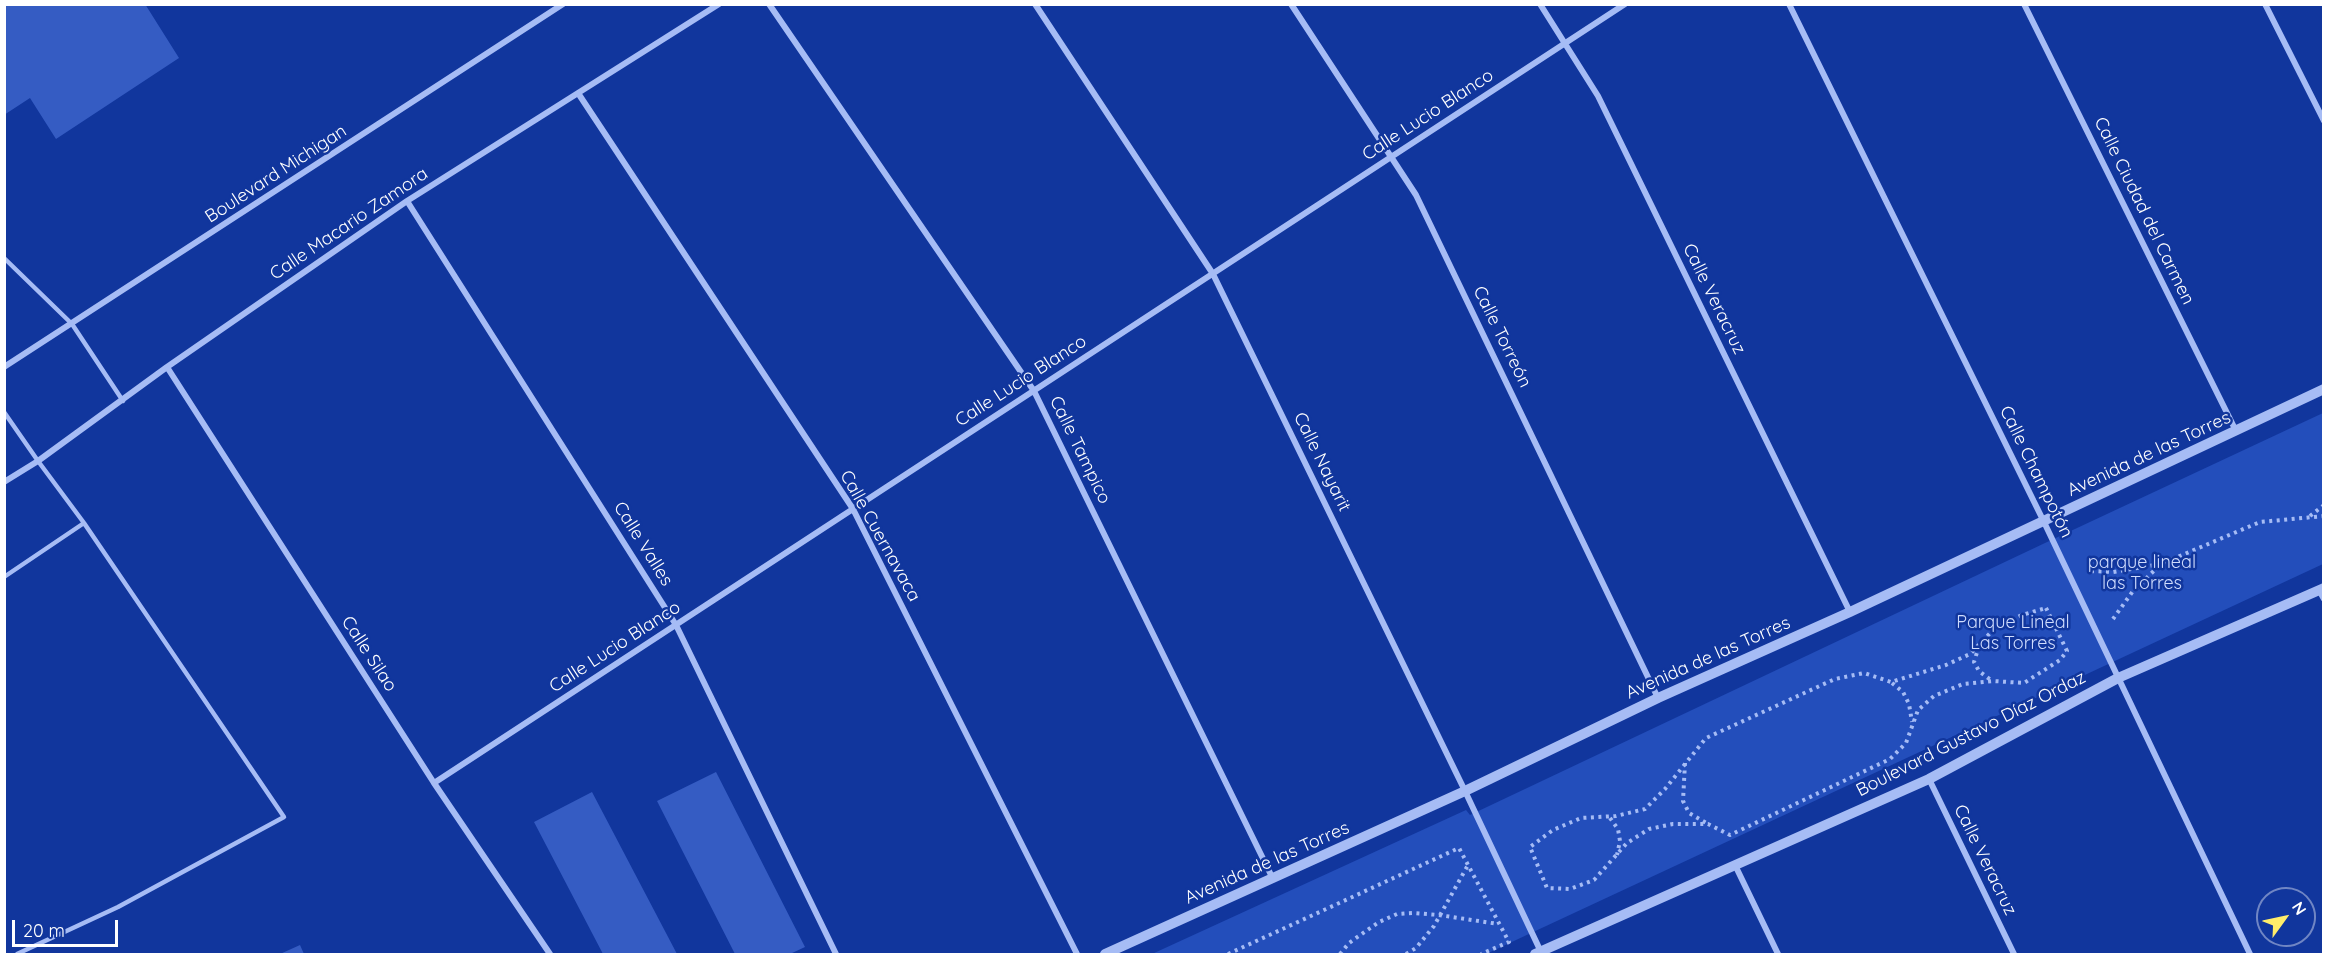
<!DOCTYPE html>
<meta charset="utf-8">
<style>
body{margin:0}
#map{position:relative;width:2328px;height:959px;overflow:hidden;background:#11369d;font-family:Quicksand,sans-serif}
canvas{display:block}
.frame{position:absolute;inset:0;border:6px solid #fff;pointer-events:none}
.north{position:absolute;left:2256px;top:887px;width:60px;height:60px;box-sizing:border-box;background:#11369d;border:2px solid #7086c4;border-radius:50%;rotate:57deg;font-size:16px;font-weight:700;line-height:24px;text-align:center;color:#fff}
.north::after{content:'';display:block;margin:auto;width:21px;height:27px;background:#ffed6a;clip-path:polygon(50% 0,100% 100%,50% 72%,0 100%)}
.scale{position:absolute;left:12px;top:920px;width:106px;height:27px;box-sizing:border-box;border:3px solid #fff;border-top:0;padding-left:8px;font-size:18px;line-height:21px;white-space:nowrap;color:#fff;-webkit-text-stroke:4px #11369d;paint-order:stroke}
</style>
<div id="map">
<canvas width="2328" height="959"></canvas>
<div class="frame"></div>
<div class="north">N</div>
<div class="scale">20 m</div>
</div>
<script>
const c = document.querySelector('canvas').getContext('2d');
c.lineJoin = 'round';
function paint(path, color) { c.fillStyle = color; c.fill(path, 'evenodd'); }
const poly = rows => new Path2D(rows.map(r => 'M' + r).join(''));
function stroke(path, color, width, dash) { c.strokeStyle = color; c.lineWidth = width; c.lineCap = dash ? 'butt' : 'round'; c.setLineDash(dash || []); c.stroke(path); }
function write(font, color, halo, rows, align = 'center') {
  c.font = font + ' Quicksand,sans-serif'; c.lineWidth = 5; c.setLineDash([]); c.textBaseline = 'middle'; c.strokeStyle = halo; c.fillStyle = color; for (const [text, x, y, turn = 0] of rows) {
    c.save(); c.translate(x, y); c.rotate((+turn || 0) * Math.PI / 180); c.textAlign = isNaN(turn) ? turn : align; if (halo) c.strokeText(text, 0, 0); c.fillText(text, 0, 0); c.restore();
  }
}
paint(poly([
 [2323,413,2323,564,1486,954,1152,954,1466,810,1470,815,2045,543]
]), '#234ebb');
paint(poly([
 [4,4,145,4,179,58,56,139,30,98,4,115],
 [716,772,805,947,790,954,735,954,657,801],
 [592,792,677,954,603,954,534,822],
 [300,945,304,954,280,954]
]), '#355cc3');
stroke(poly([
 [2310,516,2324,505],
 [2091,571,2113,572,2161,564,2260,522,2324,516],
 [2046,608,2067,651,2060,660,2024,683,1993,681,1963,684,1934,696,1918,710,1906,743,1890,759,1730,835,1708,824,1673,824,1649,829,1627,843,1594,880,1570,889,1547,888,1530,847,1553,830,1581,818,1616,816,1645,809,1665,789,1706,738,1835,679,1864,673,1891,682,1946,665,1970,654,1996,627,2022,615,2046,608],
 [2113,619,2133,591,2161,564],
 [1979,646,1974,662,1979,671,1992,681],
 [1892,683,1903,692,1909,704,1912,722],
 [1685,763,1683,801,1689,813,1708,824],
 [1610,818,1618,829,1620,841,1617,855],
 [1228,954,1459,848,1509,942,1481,954],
 [1340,954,1349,943,1366,931,1379,922,1397,914,1414,913,1439,915,1498,924],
 [1406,954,1416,948,1434,926,1468,865]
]), '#a6bcf5', 4, [3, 4.5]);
stroke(poly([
 [4,258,72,324,123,401],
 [4,412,38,461,84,523,284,817,118,907,17,954],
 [4,577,84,523]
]), '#a6bcf5', 4.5);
stroke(poly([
 [769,4,1034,391,1273,879],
 [1035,4,1213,274,1465,791,1541,952],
 [1291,4,1416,195,1658,698],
 [1540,4,1598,96,1850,612],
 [1789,4,2044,522,2250,954],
 [2024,4,2236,431],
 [2265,4,2324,121],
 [578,93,853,509,1077,954],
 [407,201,676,625,836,954],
 [4,367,563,4],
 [167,367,434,783,550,954],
 [4,482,38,461,167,367,407,201,719,4],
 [2319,590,2324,599],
 [1929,779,2014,954],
 [434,783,1625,4],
 [1735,865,1778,954]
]), '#a6bcf5', 6);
stroke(poly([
 [1105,954,1465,791,1658,698,1850,612,2324,389],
 [1535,954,1929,779,2118,678,2324,588]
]), '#a6bcf5', 10);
write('18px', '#fff', '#11369d', [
 ["Calle Lucio Blanco",1428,115,-33],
 ["Boulevard Michigan",276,174,-33],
 ["Calle Ciudad del Carmen",2144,211,64],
 ["Calle Macario Zamora",349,224,-34],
 ["Calle Veracruz",1714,299,64],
 ["Calle Torreón",1502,337,64],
 ["Calle Lucio Blanco",1021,381,-33],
 ["Calle Tampico",1080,450,64],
 ["Avenida de las Torres",2149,454,-25],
 ["Calle Nayarit",1322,462,64],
 ["Calle Champotón",2036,472,64],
 ["Calle Cuernavaca",880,536,61],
 ["Calle Valles",643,544,58],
 ["Calle Lucio Blanco",615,647,-33],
 ["Calle Silao",369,654,57],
 ["Avenida de las Torres",1708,658,-24],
 ["Boulevard Gustavo Díaz Ordaz",1971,734,-27],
 ["Calle Veracruz",1985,860,64],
 ["Avenida de las Torres",1267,863,-24]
]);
write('18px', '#cfdcfe', '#11369d', [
 ["parque lineal",2142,563],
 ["las Torres",2142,584],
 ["Parque Lineal",2013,623],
 ["Las Torres",2013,644]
]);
</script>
